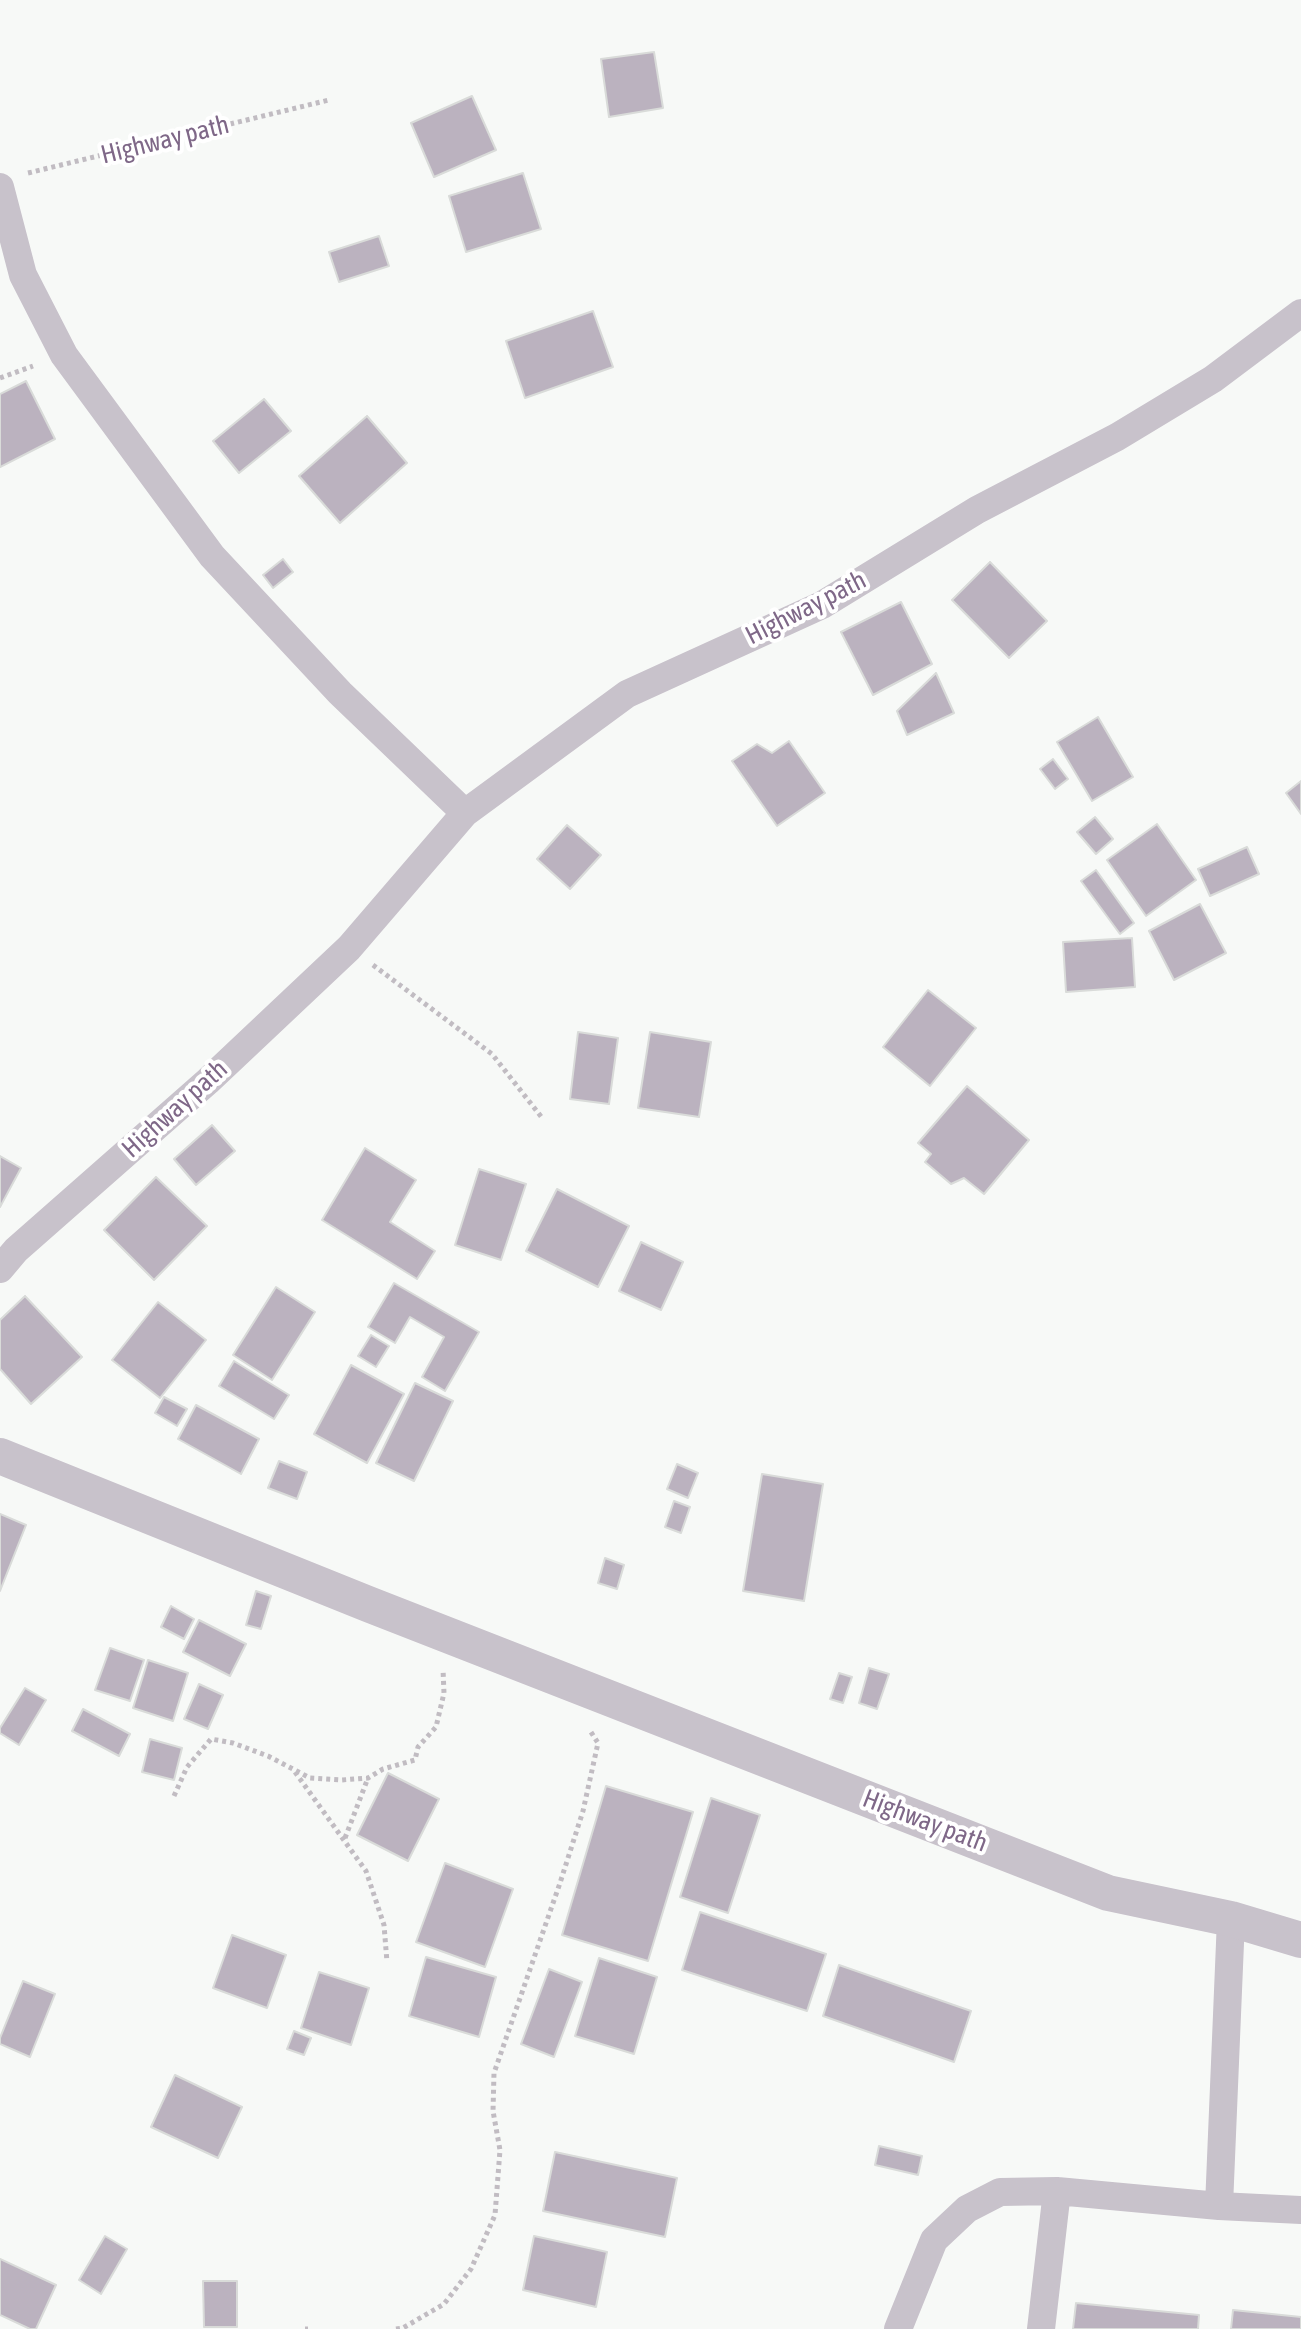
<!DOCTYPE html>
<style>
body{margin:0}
canvas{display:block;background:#f7f9f7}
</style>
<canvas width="1301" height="2329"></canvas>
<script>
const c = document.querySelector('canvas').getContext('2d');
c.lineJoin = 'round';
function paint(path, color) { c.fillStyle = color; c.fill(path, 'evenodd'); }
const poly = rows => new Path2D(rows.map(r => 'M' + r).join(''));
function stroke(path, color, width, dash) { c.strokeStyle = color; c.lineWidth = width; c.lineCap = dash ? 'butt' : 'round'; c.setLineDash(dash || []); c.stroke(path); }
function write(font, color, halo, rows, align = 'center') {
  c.font = font + ' "Asap Condensed",sans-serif'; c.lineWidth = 8; c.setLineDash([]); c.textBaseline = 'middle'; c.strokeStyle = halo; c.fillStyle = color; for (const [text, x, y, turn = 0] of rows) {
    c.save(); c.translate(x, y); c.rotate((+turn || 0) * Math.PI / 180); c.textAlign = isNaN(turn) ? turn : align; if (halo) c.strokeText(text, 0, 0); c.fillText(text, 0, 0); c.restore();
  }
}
const building = poly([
 [654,52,663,108,609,117,601,59,654,52],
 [472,96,496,150,434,177,411,123,472,96],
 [523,173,541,229,466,252,449,196,523,173],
 [379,236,389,266,339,282,329,252,379,236],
 [593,311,613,367,525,398,506,341,593,311],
 [26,381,55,439,0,467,0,394,26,381],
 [264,399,291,431,239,473,213,441,264,399],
 [367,416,407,463,340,523,299,476,367,416],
 [283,559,293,572,273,588,263,575,283,559],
 [990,562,1047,621,1009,658,952,600,990,562],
 [901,602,932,664,873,695,841,632,901,602],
 [936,673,954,713,907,735,897,711,936,673],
 [1098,717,1133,777,1092,801,1057,742,1098,717],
 [789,741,825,793,777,826,732,761,757,744,772,753,789,741],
 [1053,759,1068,779,1055,789,1040,769,1053,759],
 [1301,781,1301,814,1286,793,1301,781],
 [1095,817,1113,839,1096,854,1077,832,1095,817],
 [1157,824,1196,880,1146,916,1107,860,1157,824],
 [567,825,601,855,570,889,537,859,567,825],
 [1247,847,1259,874,1210,896,1198,869,1247,847],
 [1096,870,1134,923,1120,934,1081,881,1096,870],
 [1200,904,1226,953,1174,980,1149,931,1200,904],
 [1132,938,1135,987,1066,992,1063,942,1132,938],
 [928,990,976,1028,930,1086,883,1047,928,990],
 [578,1032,618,1038,609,1104,570,1099,578,1032],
 [650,1032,711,1042,699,1117,638,1108,650,1032],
 [967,1086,1029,1140,984,1194,964,1178,951,1184,925,1162,931,1154,918,1143,967,1086],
 [212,1125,235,1151,196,1185,174,1159,212,1125],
 [365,1148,416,1180,390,1222,435,1251,417,1279,322,1220,365,1148],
 [0,1156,21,1168,0,1207,0,1156],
 [479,1169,526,1184,501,1260,455,1245,479,1169],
 [156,1177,207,1226,154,1280,104,1230,156,1177],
 [557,1189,629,1226,598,1287,526,1251,557,1189],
 [641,1242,683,1262,661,1310,619,1291,641,1242],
 [394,1283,479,1332,445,1391,422,1377,444,1337,410,1317,395,1343,368,1327,394,1283],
 [276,1287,315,1312,272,1380,233,1355,276,1287],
 [25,1296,82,1357,31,1404,0,1369,0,1320,25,1296],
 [158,1302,206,1340,160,1398,112,1360,158,1302],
 [371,1335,389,1346,376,1367,358,1356,371,1335],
 [234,1361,289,1395,274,1419,219,1386,234,1361],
 [351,1365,404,1394,367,1463,314,1434,351,1365],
 [415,1383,453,1401,414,1481,376,1463,415,1383],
 [164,1397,187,1409,177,1426,155,1413,164,1397],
 [196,1405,259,1439,241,1474,178,1439,196,1405],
 [279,1461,307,1472,297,1499,268,1488,279,1461],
 [677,1464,698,1473,688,1498,667,1489,677,1464],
 [762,1474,823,1484,804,1601,743,1591,762,1474],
 [674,1501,690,1507,681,1533,665,1527,674,1501],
 [0,1514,26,1525,0,1591,0,1514],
 [605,1558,624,1565,617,1589,598,1583,605,1558],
 [256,1591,271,1596,261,1629,246,1625,256,1591],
 [171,1606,194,1619,184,1639,161,1627,171,1606],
 [199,1620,246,1644,230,1676,183,1652,199,1620],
 [110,1648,144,1660,130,1701,95,1690,110,1648],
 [148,1660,188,1673,173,1721,133,1708,148,1660],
 [869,1668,889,1674,877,1709,859,1703,869,1668],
 [839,1673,852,1677,843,1703,830,1699,839,1673],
 [199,1684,223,1695,208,1729,184,1719,199,1684],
 [25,1688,46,1700,19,1745,0,1733,0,1728,25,1688],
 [83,1709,130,1734,119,1756,72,1731,83,1709],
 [150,1739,182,1748,174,1780,142,1772,150,1739],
 [388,1773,439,1799,408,1861,357,1835,388,1773],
 [606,1786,693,1812,648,1961,562,1935,606,1786],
 [711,1798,760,1815,728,1913,680,1897,711,1798],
 [445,1863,513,1889,485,1967,416,1942,445,1863],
 [700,1912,826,1954,807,2011,682,1970,700,1912],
 [232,1935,286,1955,267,2008,213,1988,232,1935],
 [426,1957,496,1977,479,2037,409,2016,426,1957],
 [599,1958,657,1977,634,2054,575,2036,599,1958],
 [839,1965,971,2011,954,2062,823,2016,839,1965],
 [549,1969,582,1982,554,2057,521,2044,549,1969],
 [319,1972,369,1988,351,2045,301,2028,319,1972],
 [23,1981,55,1994,30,2057,0,2044,0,2038,23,1981],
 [294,2031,311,2038,304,2055,287,2049,294,2031],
 [175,2075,242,2107,218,2158,151,2127,175,2075],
 [879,2146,922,2156,918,2175,875,2165,879,2146],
 [555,2152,677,2178,665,2237,543,2211,555,2152],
 [105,2236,127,2249,101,2294,79,2280,105,2236],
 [534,2236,607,2252,596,2307,523,2290,534,2236],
 [0,2259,56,2285,36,2329,30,2329,0,2315,0,2259],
 [203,2281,237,2281,237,2327,204,2327,203,2281],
 [1076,2303,1199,2315,1198,2329,1073,2329,1076,2303],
 [1233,2310,1301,2317,1301,2329,1231,2329,1233,2310]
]);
paint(building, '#bbb2bf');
stroke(building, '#d9dbd9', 2);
stroke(poly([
 [28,173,329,100],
 [0,378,33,366],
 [373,965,492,1054,543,1119],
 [295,1772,366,1871,384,1925,387,1962],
 [174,1796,187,1767,211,1739,233,1743,268,1756,310,1778,341,1780,368,1778,383,1769,415,1760,418,1747,436,1727,444,1693,443,1669],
 [345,1838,368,1778],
 [305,2329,308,2329],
 [396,2329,403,2328,444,2304,471,2269,495,2215,500,2150,493,2111,494,2073,560,1883,583,1811,598,1743,589,1729]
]), '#c1bcc2', 5, [4, 4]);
stroke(poly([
 [0,187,23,275,64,355,212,556,340,693,465,813],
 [0,1269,16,1250,208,1081,349,948,465,813,627,694,822,605,977,510,1117,437,1213,379,1301,313],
 [1219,2206,1231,1919],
 [898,2329,934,2240,967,2209,1000,2192,1057,2191,1219,2206,1301,2210],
 [1041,2329,1057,2191]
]), '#c8c2cb', 28);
stroke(poly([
 [0,1456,368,1604,1108,1893,1231,1919,1301,1940]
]), '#c8c2cb', 36);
write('26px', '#7f6888', '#fff', [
 ["Highway path",165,140,-14],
 ["Highway path",806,608,-27],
 ["Highway path",175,1109,-42],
 ["Highway path",925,1821,21]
]);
</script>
